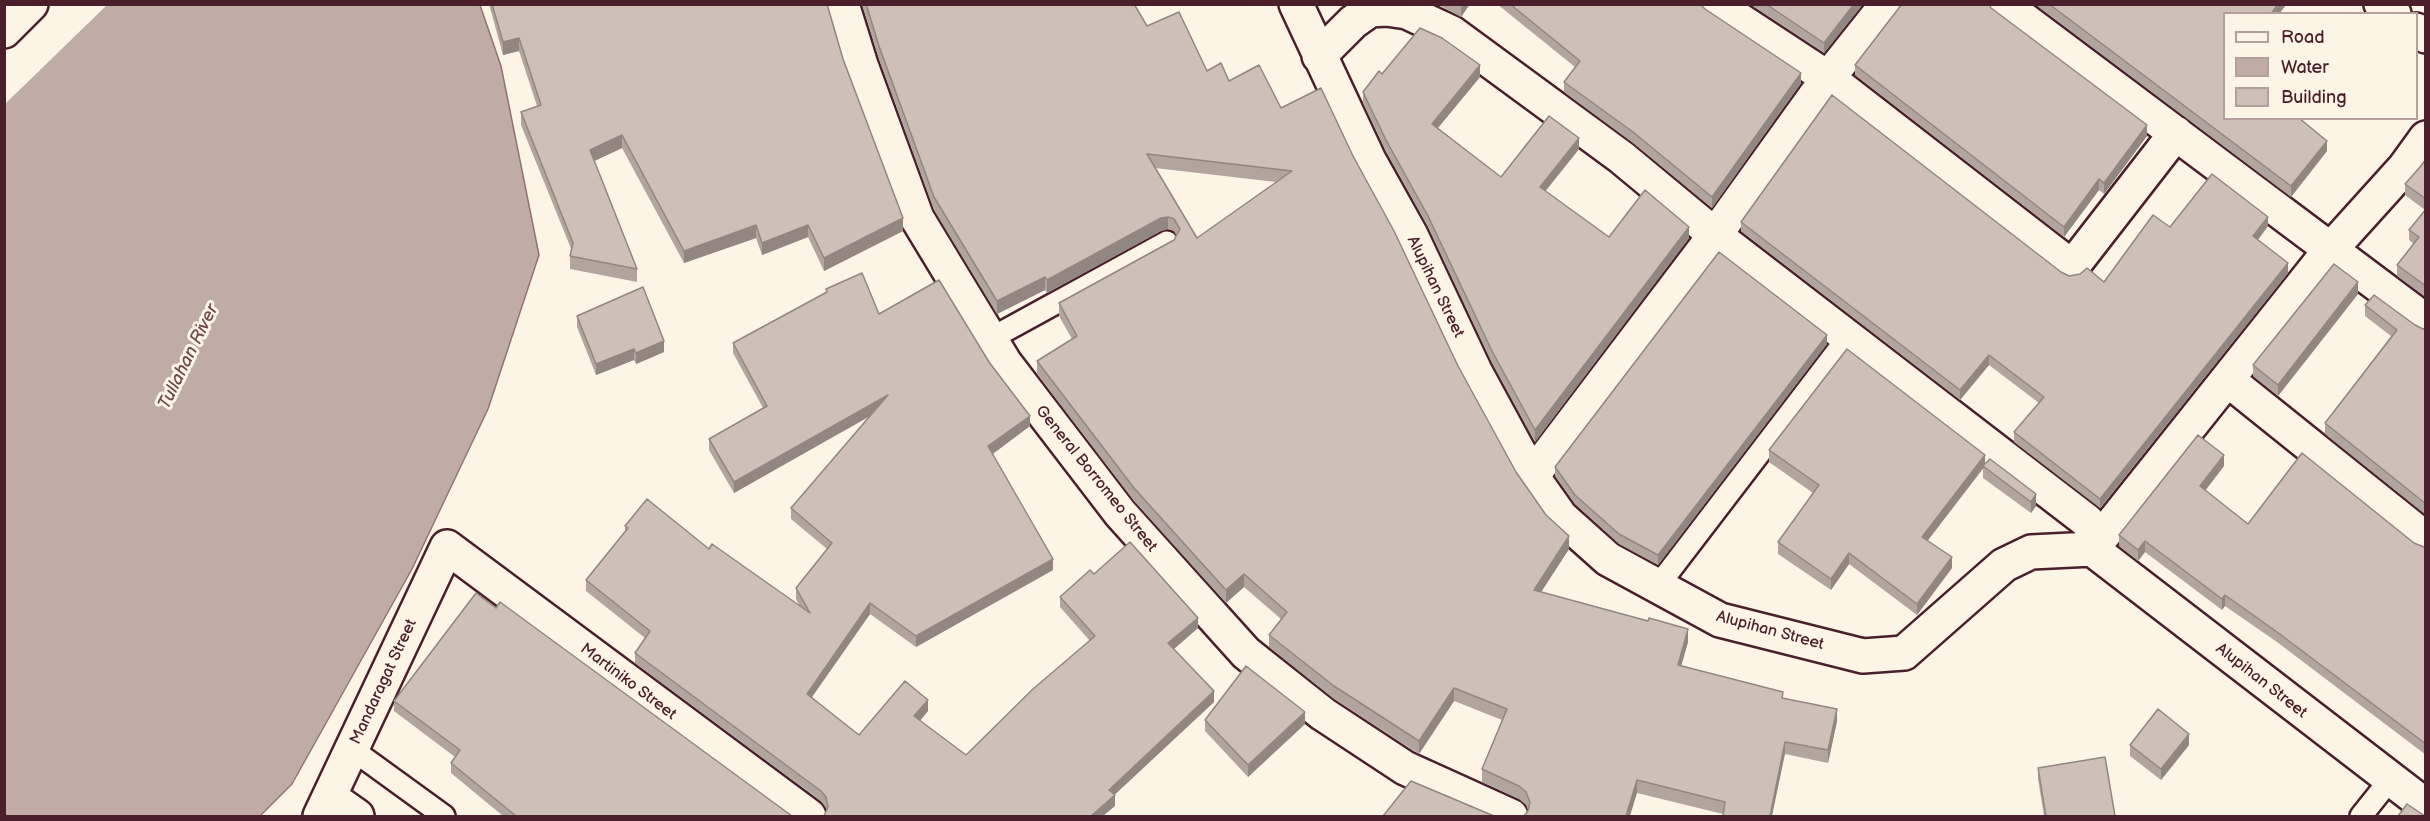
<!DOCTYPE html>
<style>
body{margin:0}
#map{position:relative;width:2430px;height:821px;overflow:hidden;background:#fcf5e5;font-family:"Balsamiq Sans",sans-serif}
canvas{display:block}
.frame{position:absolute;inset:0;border:6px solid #4a1f2b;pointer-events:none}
.legend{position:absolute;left:2223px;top:12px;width:195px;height:108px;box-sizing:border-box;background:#fcf5e5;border:2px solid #b59f9b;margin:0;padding:8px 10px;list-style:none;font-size:18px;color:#4a1f2b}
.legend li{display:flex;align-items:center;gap:12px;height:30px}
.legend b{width:30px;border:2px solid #b59f9b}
</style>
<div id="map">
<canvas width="2430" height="821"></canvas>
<div class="frame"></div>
<ul class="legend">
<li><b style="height:8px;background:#fcf5e5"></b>Road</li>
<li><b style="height:16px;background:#c0aca5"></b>Water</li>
<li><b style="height:16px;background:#cfc0b7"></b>Building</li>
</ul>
</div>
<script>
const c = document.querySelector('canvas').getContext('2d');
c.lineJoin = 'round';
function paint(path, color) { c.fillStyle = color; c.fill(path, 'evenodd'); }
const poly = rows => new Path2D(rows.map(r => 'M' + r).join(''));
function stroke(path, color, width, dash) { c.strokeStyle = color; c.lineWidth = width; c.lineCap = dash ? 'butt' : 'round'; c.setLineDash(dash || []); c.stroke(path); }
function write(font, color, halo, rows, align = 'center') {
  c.font = font + ' "Balsamiq Sans",sans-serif'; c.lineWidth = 6; c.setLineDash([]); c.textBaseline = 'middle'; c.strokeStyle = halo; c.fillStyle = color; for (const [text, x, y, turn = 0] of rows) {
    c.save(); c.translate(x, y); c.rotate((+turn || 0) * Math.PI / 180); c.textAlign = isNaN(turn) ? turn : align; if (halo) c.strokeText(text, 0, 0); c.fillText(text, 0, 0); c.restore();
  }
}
const water = poly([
 [5,5,480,5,501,66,539,255,488,409,412,569,292,784,260,816,5,816,5,5]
]);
paint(water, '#c0aca5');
stroke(water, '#917474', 1.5);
paint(poly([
 [5,5,107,5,5,104]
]), '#fcf5e5');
const service = poly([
 [990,339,1167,242],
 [1657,587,1849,336],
 [353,750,444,816],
 [2361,816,2389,781]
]);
const minor = poly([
 [842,4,861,65,917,218,1005,363,1120,513,1246,653,1323,714,1405,768,1511,816],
 [1296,4,1369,160,1411,235,1475,371,1532,476,1561,517,1608,559,1720,620,1863,656,1904,653,2004,565,2031,552,2092,549,2426,806],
 [1715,4,1828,78,2072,267,2176,133],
 [2003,4,2426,321],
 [1319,56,1353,22,1370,10,1386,9,1407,12,1452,33,1621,157,1715,235,2087,521,2099,541],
 [2228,380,2426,539],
 [1532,476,1715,235,1828,78,1887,4],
 [2092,549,2331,249,2405,167,2426,138],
 [330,797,357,816],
 [320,816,447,547,809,816]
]);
const tertiary = poly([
 [2381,4,2394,14],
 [2416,30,2426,36]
]);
const trunk = poly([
 [4,31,31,4]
]);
stroke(service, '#4a1f2b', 26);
stroke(minor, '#4a1f2b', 38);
stroke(tertiary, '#4a1f2b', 38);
stroke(trunk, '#4a1f2b', 38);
stroke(service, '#fcf5e5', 21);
stroke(minor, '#fcf5e5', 33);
stroke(tertiary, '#fcf5e5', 33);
stroke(trunk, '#fcf5e5', 33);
paint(poly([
 [489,4,827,4,843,59,903,231,824,271,808,237,762,255,756,238,684,263,622,148,594,161,637,269,637,282,570,269,570,256,572,251,521,125,521,112,537,106,519,51,503,55],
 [862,4,1134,4,1147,26,1207,71,1229,81,1281,108,1353,156,1458,366,1516,472,1569,549,1541,592,1688,642,1681,666,1783,698,1837,721,1828,763,1785,754,1723,814,1637,793,1528,810,1526,805,1519,799,1482,782,1482,769,1502,720,1454,701,1419,754,1334,699,1269,647,1269,635,1281,619,1244,587,1226,603,1134,501,1037,374,1037,361,1072,339,1059,316,1059,303,1174,240,1176,235,1174,231,1168,229,1161,231,1047,293,1045,290,997,314,934,210,879,59],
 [1155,168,1276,182,1197,238],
 [1437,4,1470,4,1461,17],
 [1497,4,1700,4,1705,9,1801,83,1712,208,1633,143,1564,92,1564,82,1575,67],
 [1750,4,1863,4,1824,53],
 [2035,4,2285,4,2285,6,2279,14,2224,14,2224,118,2327,151,2291,197],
 [1991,8,2147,136,2104,194,2099,190,2064,237,1855,75,1855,65],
 [1480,77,1438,128,1501,177,1579,149,1545,191,1609,237,1689,238,1535,442,1492,363,1428,227,1386,151,1363,103,1363,92],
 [2426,159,2426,297,2397,276,2397,265,2414,244,2409,240,2409,230,2425,210,2405,195,2405,184,2420,167],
 [1741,222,2061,272,2069,276,2104,282,2268,226,2258,240,2288,273,2100,508,2014,442,2014,432,2039,403,1989,365,1960,400,1741,231],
 [826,289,879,314,989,362,1030,426,993,454,1053,570,916,647,870,614,812,697,859,735,928,711,920,721,966,755,1090,641,1060,607,1060,597,1094,574,1198,628,1174,649,1214,702,1114,795,1115,806,826,810,826,808,821,801,635,663,635,653,645,638,586,591,586,580,625,532,625,526,709,549,799,605,796,599,796,588,827,549,791,519,791,508,870,415,734,493,709,450,709,439,763,408,733,353,733,343,826,293],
 [2358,294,2278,396,2253,376,2253,365],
 [2365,305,2423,329,2426,328,2426,515,2325,434,2325,423,2391,336,2365,316],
 [577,316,664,352,636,364,634,360,596,375,577,327],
 [1827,344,1658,565,1619,544,1575,504,1555,476,1555,467],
 [1769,450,1985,465,2036,506,2031,513,1983,478,1983,468,1928,540,1952,568,1917,615,1849,564,1831,590,1778,554,1778,542,1813,493,1769,462],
 [2224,466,2205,491,2248,524,2414,543,2424,547,2426,547,2426,755,2277,642,2225,606,2222,610,2145,552,2138,561,2119,546,2119,535],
 [496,608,792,816,503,816,451,773,451,763,455,757,394,711,394,701],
 [1205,720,1305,724,1248,777,1205,731],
 [2130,745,2189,745,2161,780,2130,756],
 [2038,768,2115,816,2044,816,2038,779]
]), '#b2a59d');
paint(poly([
 [1462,4,1470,4,1461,17,1461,6],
 [1854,4,1863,4,1824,53,1824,43],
 [2278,4,2285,4,2285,6,2279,14,2271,14],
 [519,38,519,51,503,55,503,42],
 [1480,65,1480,77,1432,135,1432,124],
 [1801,73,1801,83,1712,208,1712,197],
 [2147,125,2147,136,2104,194,2104,183],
 [622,135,622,148,590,163,590,150],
 [1579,138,1579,149,1540,198,1540,187],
 [2327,141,2327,151,2291,197,2291,186],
 [2099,179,2099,190,2064,237,2064,227],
 [1168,217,1168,229,1161,231,1047,293,1047,280,1161,218],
 [2268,217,2268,226,2253,246,2253,236],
 [903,218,903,231,824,271,824,258],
 [756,225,756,238,684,263,684,251],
 [808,225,808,237,762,255,762,243],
 [1689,227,1689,238,1535,442,1535,430],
 [2288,263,2288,273,2100,508,2100,499],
 [1045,277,1045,290,997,314,997,301],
 [2358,282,2358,294,2278,396,2278,385],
 [1827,335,1827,344,1658,565,1658,555],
 [664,341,664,352,636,364,636,353],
 [634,349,634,360,596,375,596,364],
 [1989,355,1989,365,1960,400,1960,390],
 [888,395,888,406,734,493,734,482],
 [1030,416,1030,426,988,457,988,446],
 [1985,455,1985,466,1922,548,1922,537],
 [2224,455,2224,466,2200,497,2200,486],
 [2036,494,2036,506,2031,513,2031,502],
 [1569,536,1569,549,1534,603,1534,590],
 [2145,541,2145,552,2138,561,2138,550],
 [1849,553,1849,564,1831,590,1831,579],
 [1952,557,1952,568,1917,615,1917,604],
 [1053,559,1053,570,916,647,916,636],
 [1244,574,1244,587,1226,603,1226,590],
 [2225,595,2225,606,2222,610,2222,599],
 [870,603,870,614,807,704,807,694],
 [1198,618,1198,628,1168,654,1168,643],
 [1688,629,1688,642,1678,677,1678,665],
 [1454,688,1454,701,1419,754,1419,741],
 [1214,691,1214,702,1109,800,1109,790],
 [928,700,928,711,914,727,914,716],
 [1837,709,1837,721,1828,763,1828,750],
 [1305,712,1305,724,1248,777,1248,765],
 [2189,734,2189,745,2161,780,2161,769],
 [1785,742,1785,754,1772,816,1770,816],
 [1637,780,1637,793,1630,816,1626,816],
 [1115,795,1115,806,1103,816,1091,816]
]), '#918680');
const building = poly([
 [492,4,827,4,843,59,903,218,824,258,808,225,762,243,756,225,684,251,622,135,590,150,637,269,570,256,573,243,521,112,541,105,519,38,503,42,492,4],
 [866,4,1134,4,1147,26,1179,12,1207,71,1221,63,1229,81,1259,65,1281,108,1321,88,1353,156,1394,231,1458,366,1516,472,1546,515,1569,536,1534,590,1648,621,1649,618,1688,629,1678,665,1783,692,1782,698,1837,709,1828,750,1785,742,1770,816,1723,816,1725,802,1637,780,1626,816,1524,816,1528,811,1530,802,1526,792,1519,786,1482,769,1507,709,1454,688,1419,741,1334,686,1269,635,1287,612,1244,574,1226,590,1134,488,1037,361,1077,336,1059,303,1174,240,1180,229,1174,219,1168,217,1161,218,1047,280,1045,277,997,301,934,197,879,46,866,4],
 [1147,154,1292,171,1197,238,1147,154],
 [1510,4,1700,4,1705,9,1801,73,1712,197,1633,132,1564,82,1580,61,1510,4],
 [1766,4,1854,4,1824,43,1766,4],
 [1902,4,1989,4,1991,8,2147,125,2104,183,2099,179,2064,227,1855,65,1902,4],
 [2049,4,2278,4,2271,14,2224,14,2224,118,2299,118,2327,141,2291,186,2049,4],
 [1420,28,1442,38,1480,65,1432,124,1501,177,1549,116,1579,138,1540,187,1609,237,1645,190,1689,227,1535,430,1492,351,1428,216,1386,140,1363,92,1379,71,1382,74,1420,28],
 [1832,95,2061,272,2069,276,2080,274,2087,268,2104,282,2153,215,2170,227,2212,174,2268,217,2253,236,2288,263,2100,499,2014,432,2044,397,1989,355,1960,390,1741,222,1832,95],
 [2426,159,2426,199,2405,184,2420,167,2426,159],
 [2426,209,2426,286,2397,265,2419,237,2409,230,2426,209],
 [1719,252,1827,335,1658,555,1619,534,1575,495,1555,467,1719,252],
 [2334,264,2358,282,2278,385,2253,365,2334,264],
 [862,273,879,314,939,280,989,362,1030,416,988,446,1053,559,916,636,870,603,807,694,859,735,905,681,928,700,914,716,966,755,1033,689,1095,636,1060,597,1090,570,1094,574,1130,542,1198,618,1168,643,1214,691,1109,790,1115,795,1091,816,824,816,828,807,826,797,821,791,635,653,650,631,586,580,628,528,625,526,647,499,709,549,712,544,810,613,796,588,832,543,791,508,888,395,734,482,709,439,767,406,733,343,827,292,826,289,862,273],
 [643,287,664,341,636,353,634,349,596,364,577,316,643,287],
 [2374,295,2415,325,2423,329,2426,328,2426,504,2325,423,2397,330,2365,305,2374,295],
 [1847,349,1985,455,1922,537,1952,557,1917,604,1849,553,1831,579,1778,542,1819,485,1769,450,1847,349],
 [2198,435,2224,455,2200,486,2248,524,2302,453,2414,543,2424,547,2426,547,2426,744,2277,632,2225,595,2222,599,2145,541,2138,550,2119,535,2198,435],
 [1990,459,2036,494,2031,502,1983,466,1990,459],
 [476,593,496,608,500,602,792,816,516,816,451,763,460,750,394,701,476,593],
 [1246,666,1305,712,1248,765,1205,720,1246,666],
 [2158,709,2189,734,2161,769,2130,745,2158,709],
 [2105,757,2115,816,2046,816,2038,768,2105,757],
 [1411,781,1494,816,1383,816,1411,781],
 [2407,804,2425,816,2398,816,2407,804]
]);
paint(building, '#cfc0b7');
stroke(building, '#918680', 1.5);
write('16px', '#4a1f2b', '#fcf5e5', [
 ["Alupihan Street",1435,287,64],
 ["General Borromeo Street",1096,479,51],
 ["Alupihan Street",1770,631,15],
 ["Alupihan Street",2261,681,38],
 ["Mandaragat Street",384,682,-65],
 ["Martiniko Street",628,682,37]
]);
write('italic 18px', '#6d4950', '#fcf5e5', [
 ["Tullahan River",189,357,-64]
]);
</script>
